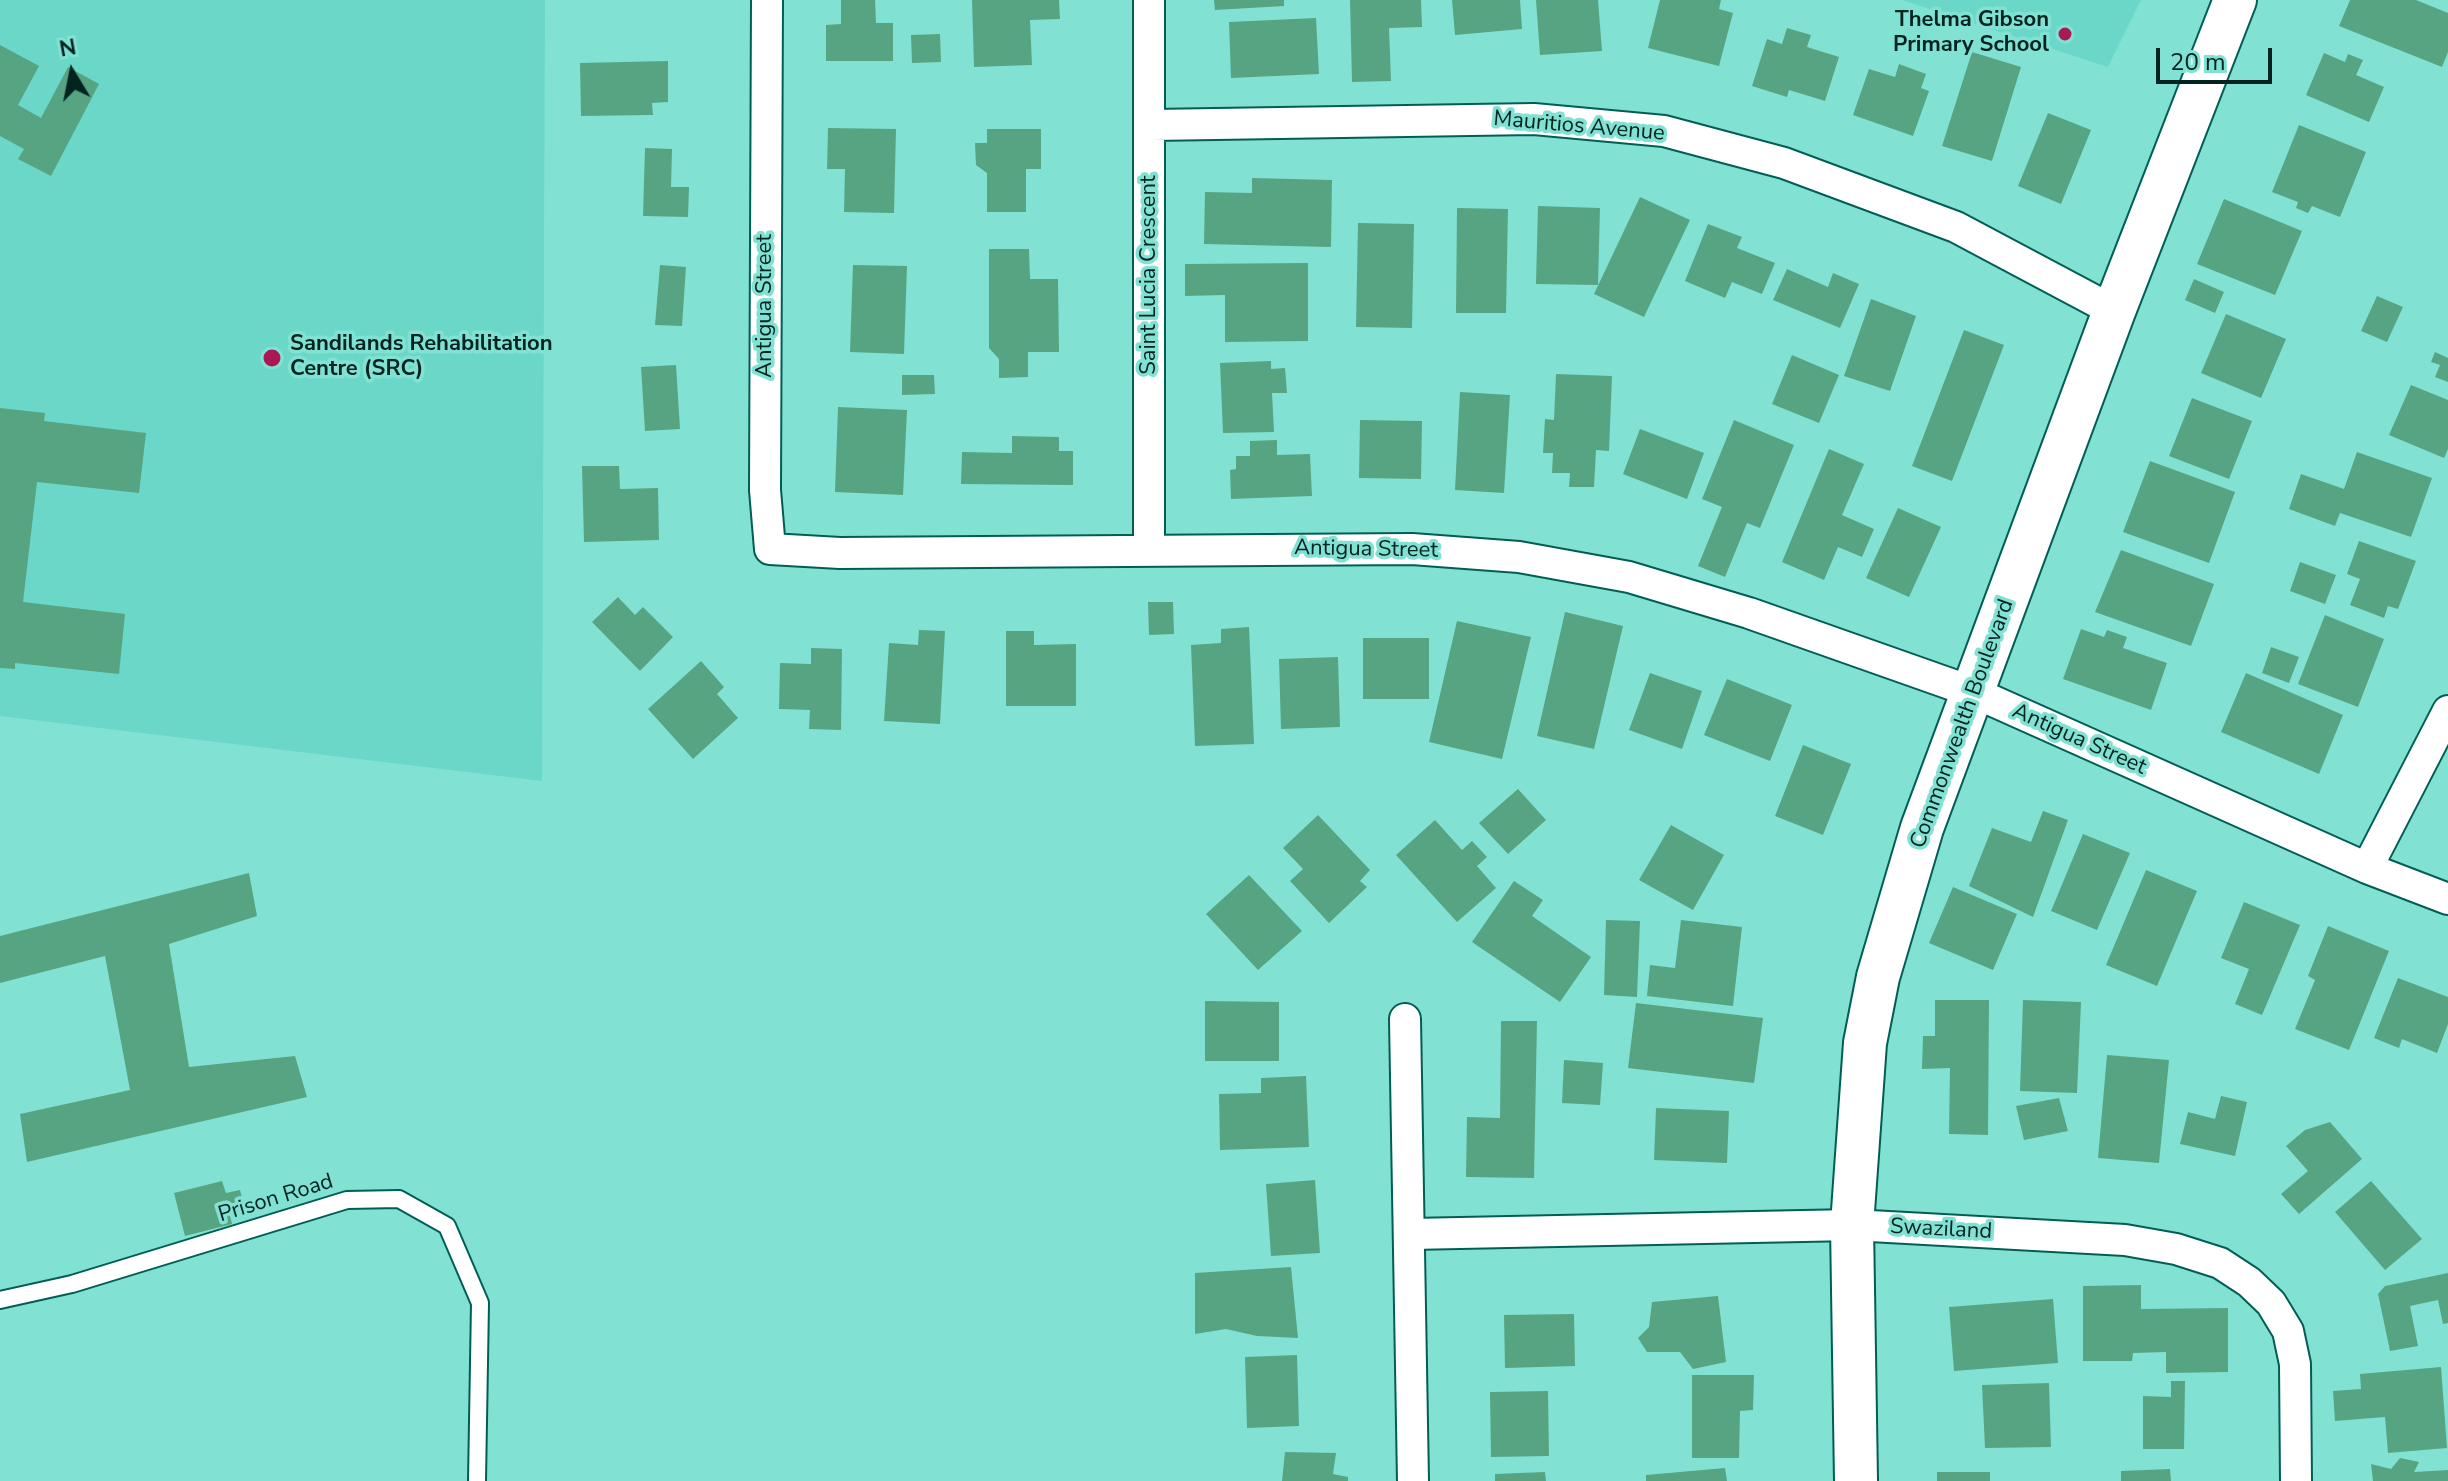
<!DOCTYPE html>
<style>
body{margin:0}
#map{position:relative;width:2448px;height:1481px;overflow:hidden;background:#81e2d4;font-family:"Nunito Sans",sans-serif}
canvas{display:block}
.north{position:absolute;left:32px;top:32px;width:80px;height:80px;-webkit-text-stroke:6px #81e2d4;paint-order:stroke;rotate:350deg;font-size:22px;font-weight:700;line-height:32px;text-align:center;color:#03231f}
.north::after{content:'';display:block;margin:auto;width:28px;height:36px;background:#03231f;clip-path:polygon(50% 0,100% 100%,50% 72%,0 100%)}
.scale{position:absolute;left:2156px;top:48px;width:116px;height:36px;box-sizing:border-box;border:4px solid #03231f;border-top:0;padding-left:10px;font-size:24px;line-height:28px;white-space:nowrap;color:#03231f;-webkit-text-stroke:6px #81e2d4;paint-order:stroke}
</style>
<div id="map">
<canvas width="2448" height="1481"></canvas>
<div class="north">N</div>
<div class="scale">20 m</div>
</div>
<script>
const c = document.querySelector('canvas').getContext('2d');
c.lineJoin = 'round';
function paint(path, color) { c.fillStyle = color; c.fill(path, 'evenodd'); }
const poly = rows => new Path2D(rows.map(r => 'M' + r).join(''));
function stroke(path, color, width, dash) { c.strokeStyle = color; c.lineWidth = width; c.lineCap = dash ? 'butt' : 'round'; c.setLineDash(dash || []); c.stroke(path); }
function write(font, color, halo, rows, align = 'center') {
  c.font = font + ' "Nunito Sans",sans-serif'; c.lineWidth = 7; c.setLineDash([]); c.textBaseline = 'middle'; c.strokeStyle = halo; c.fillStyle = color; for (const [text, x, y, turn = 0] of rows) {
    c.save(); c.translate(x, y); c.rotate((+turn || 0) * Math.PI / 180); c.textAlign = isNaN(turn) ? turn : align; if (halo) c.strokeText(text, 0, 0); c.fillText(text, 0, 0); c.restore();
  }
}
paint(poly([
 [0,0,545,0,542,781,0,716],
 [1902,0,2141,0,2108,67]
]), '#6ad7c8');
paint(poly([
 [841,0,875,0,876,23,893,23,893,61,826,61,826,25,841,24],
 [972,0,1059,0,1060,19,1030,20,1032,65,974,67],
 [1214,0,1284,0,1284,6,1215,10],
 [1350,0,1421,0,1422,27,1389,28,1391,81,1352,82],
 [1452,0,1520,0,1522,29,1455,35],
 [1536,0,1598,0,1602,51,1540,55],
 [1660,0,1721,0,1719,9,1733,13,1719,66,1648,48],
 [2350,0,2416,0,2448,13,2448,52,2442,67,2339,26],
 [1316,18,1319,74,1231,78,1229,22],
 [1787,28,1811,35,1807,47,1839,57,1825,101,1789,90,1787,97,1752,86,1767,39,1782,44],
 [940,34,941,62,912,63,911,35],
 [0,45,39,66,18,105,41,118,68,67,99,84,51,176,18,159,24,149,0,136],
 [1972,52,2021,67,1992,161,1942,146],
 [2324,53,2345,62,2348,54,2363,60,2356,75,2384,87,2369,122,2306,95],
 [668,61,668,102,652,103,653,115,581,116,580,63],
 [1899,64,1926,74,1921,88,1929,91,1913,136,1853,115,1869,69,1895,77],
 [2048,113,2091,130,2061,204,2018,186],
 [2299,125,2366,152,2340,217,2312,206,2308,213,2296,208,2298,202,2272,192],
 [828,128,896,129,894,213,844,212,845,169,827,169],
 [987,129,1041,129,1041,169,1026,169,1026,212,987,212,987,173,976,165,975,143,987,143],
 [645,148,672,149,671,187,689,187,688,217,643,216],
 [1252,178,1332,180,1331,247,1204,244,1205,192,1252,193],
 [1640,197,1690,220,1644,317,1594,294],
 [2224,199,2302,231,2275,295,2197,264],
 [1538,206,1600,208,1598,285,1536,284],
 [1457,208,1508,209,1506,313,1456,313],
 [1358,223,1414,224,1412,328,1356,327],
 [1708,224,1742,237,1737,248,1775,263,1762,294,1732,282,1725,298,1685,281],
 [989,249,1029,249,1030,279,1058,279,1059,352,1028,352,1028,377,999,378,999,359,989,348],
 [1308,263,1308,341,1225,342,1225,295,1185,296,1185,264],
 [660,265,686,267,682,326,655,325],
 [853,265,907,266,904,354,850,352],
 [1787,269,1828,287,1833,273,1859,284,1840,328,1773,300],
 [2194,279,2224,292,2215,313,2185,300],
 [2377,296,2403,307,2387,342,2361,331],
 [1871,299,1916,316,1890,391,1844,376],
 [2226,314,2286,339,2261,398,2201,373],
 [1964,330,2004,345,1952,481,1912,466],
 [2435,352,2448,358,2448,382,2435,377,2440,365,2431,362],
 [1792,355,1839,375,1819,423,1772,404],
 [1271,361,1271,369,1285,368,1287,393,1272,393,1274,432,1223,433,1220,363],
 [676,365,680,429,645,431,641,367],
 [1556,374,1612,376,1609,451,1596,450,1594,487,1569,487,1570,473,1552,473,1553,453,1543,453,1545,419,1554,420],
 [902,375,934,375,935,394,902,395],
 [2411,385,2448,400,2448,449,2444,458,2389,435],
 [1460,392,1510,395,1504,493,1455,490],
 [2192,398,2252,421,2229,479,2169,456],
 [838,407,907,410,903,495,835,492],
 [0,408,45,413,44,421,146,433,139,493,37,482,23,602,125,614,119,674,15,663,15,669,0,668],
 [1360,420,1422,421,1421,479,1359,478],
 [1734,420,1794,445,1760,528,1747,523,1725,577,1698,566,1722,507,1702,499],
 [1640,429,1704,453,1687,499,1623,474],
 [1012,436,1059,437,1059,451,1073,451,1073,485,961,484,962,452,1012,453],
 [1277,440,1277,455,1310,454,1312,496,1231,499,1230,470,1236,469,1236,456,1250,456,1250,441],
 [1829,449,1864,464,1842,515,1874,529,1862,557,1838,547,1824,580,1782,562],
 [2357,452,2432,478,2411,537,2340,513,2335,526,2289,509,2301,474,2344,489],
 [2150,461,2235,492,2209,563,2123,532],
 [582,466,619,466,620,489,658,488,659,540,584,542],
 [1898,508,1941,527,1909,597,1866,578],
 [2359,541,2416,561,2398,609,2388,606,2384,618,2350,605,2360,579,2347,574],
 [2121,550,2214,584,2191,646,2095,612],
 [2300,562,2336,575,2325,604,2290,591],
 [618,597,635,615,643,607,673,637,640,671,592,622],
 [1148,602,1173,602,1174,634,1149,635],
 [1565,612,1623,626,1594,749,1537,736],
 [2325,615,2384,639,2358,707,2298,684],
 [1457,621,1531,637,1502,759,1429,742],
 [1249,627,1254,744,1195,746,1191,645,1221,643,1221,629],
 [2081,629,2104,637,2107,630,2127,637,2123,648,2167,663,2151,710,2063,679],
 [919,630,945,631,940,724,884,721,889,643,918,645],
 [1006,631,1034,631,1034,645,1076,644,1076,706,1006,706],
 [1363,638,1429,638,1429,699,1363,699],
 [2271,647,2299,657,2289,683,2262,673],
 [811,648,842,649,841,730,809,729,810,710,779,709,780,663,811,664],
 [1338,657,1340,727,1281,729,1279,659],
 [701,661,724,687,717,694,738,718,693,759,648,709],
 [1650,673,1702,691,1682,749,1629,730],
 [2246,673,2343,715,2319,774,2221,732],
 [1727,679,1792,705,1770,761,1704,735],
 [1803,745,1851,764,1823,835,1775,816],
 [1518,789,1546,820,1508,854,1479,823],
 [2043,811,2068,820,2033,917,1969,886,1992,828,2031,842],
 [1318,815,1370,870,1360,881,1367,887,1329,923,1290,881,1303,869,1283,848],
 [1435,820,1462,850,1472,841,1487,857,1477,866,1496,888,1457,922,1396,855],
 [1671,825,1724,855,1693,910,1639,880],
 [2083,834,2130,853,2097,930,2051,911],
 [2146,870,2197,891,2157,986,2106,965],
 [249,873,257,916,169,944,189,1067,295,1056,307,1097,27,1162,20,1114,130,1090,105,956,0,983,0,936],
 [1249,875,1302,931,1258,970,1206,914],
 [1514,881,1543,900,1532,916,1591,957,1560,1002,1472,942],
 [1953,887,2017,914,1993,970,1929,943],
 [2244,902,2300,925,2262,1015,2235,1004,2249,969,2221,958],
 [1606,920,1640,921,1637,997,1604,995],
 [1681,920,1742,927,1733,1006,1647,996,1650,965,1675,968],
 [2328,926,2389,951,2349,1050,2295,1029,2315,980,2308,976],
 [2398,978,2448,997,2448,1024,2437,1053,2402,1039,2399,1048,2374,1038],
 [1935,1000,1989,1000,1988,1135,1949,1134,1950,1068,1922,1069,1923,1036,1935,1036],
 [2023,1000,2081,1002,2077,1093,2020,1091],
 [1205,1001,1279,1002,1279,1061,1205,1061],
 [1636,1003,1763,1018,1754,1083,1628,1068],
 [1501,1021,1537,1021,1534,1178,1466,1177,1467,1117,1500,1118],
 [2107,1055,2169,1060,2159,1163,2098,1158],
 [1564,1060,1603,1063,1600,1105,1562,1103],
 [1306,1076,1309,1147,1220,1150,1219,1094,1261,1093,1261,1078],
 [2221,1096,2247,1102,2235,1156,2180,1144,2188,1112,2215,1119],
 [2059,1098,2068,1131,2024,1140,2016,1106],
 [1656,1108,1729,1111,1727,1163,1654,1160],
 [2330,1122,2362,1159,2299,1214,2281,1194,2308,1171,2286,1146,2305,1130],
 [1315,1180,1320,1253,1271,1256,1266,1184],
 [222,1181,226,1193,240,1190,245,1209,229,1212,232,1224,185,1236,174,1193],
 [2371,1181,2422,1239,2385,1270,2335,1212],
 [1291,1267,1298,1338,1257,1336,1226,1329,1195,1334,1195,1273],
 [2448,1273,2448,1323,2443,1324,2438,1300,2410,1306,2418,1346,2390,1351,2378,1294,2385,1286],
 [2141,1285,2141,1309,2228,1308,2228,1372,2166,1373,2166,1352,2133,1353,2132,1361,2083,1361,2083,1286],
 [1718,1296,1726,1362,1693,1369,1680,1352,1647,1352,1638,1338,1649,1327,1652,1302],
 [2053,1299,2058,1363,1954,1371,1949,1307],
 [1574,1314,1575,1366,1505,1368,1504,1315],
 [1297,1355,1299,1426,1247,1428,1245,1357],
 [2441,1367,2447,1448,2388,1453,2385,1417,2335,1421,2333,1391,2361,1389,2360,1374],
 [1692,1375,1754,1375,1753,1410,1740,1411,1739,1458,1692,1458],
 [2171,1381,2185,1381,2184,1449,2143,1449,2143,1396,2171,1397],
 [2049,1383,2051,1447,1985,1448,1982,1385],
 [1548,1391,1549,1456,1491,1457,1490,1392],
 [1285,1452,1336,1453,1333,1474,1348,1477,1348,1481,1282,1481],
 [2400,1458,2419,1462,2414,1472,2448,1470,2448,1481,2373,1481,2371,1464,2391,1469],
 [1725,1468,1727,1481,1646,1481,1646,1475],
 [2170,1469,2171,1481,2121,1481,2121,1471],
 [1545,1472,1546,1481,1495,1481,1495,1474],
 [1937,1472,1990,1472,1990,1481,1937,1481]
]), '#57a482');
const lane = poly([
 [0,1300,72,1284,347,1200,399,1199,447,1226,480,1303,477,1481]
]);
const street = poly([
 [767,0,765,490,770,549,840,553,1412,549,1519,557,1629,577,1749,613,1973,692,2367,868,2448,899],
 [1152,125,1534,119,1664,131,1784,163,1956,227,2114,311],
 [1149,551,1149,0],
 [2367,868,2448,711],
 [1405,1019,1413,1481],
 [1411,1234,1852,1225,2125,1240,2176,1249,2220,1263,2249,1282,2271,1303,2288,1331,2295,1364,2296,1481]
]);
const secondary = poly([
 [1856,1481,1852,1225,1865,1043,1878,977,1922,828,2114,311,2235,0]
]);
stroke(lane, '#025e54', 20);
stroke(street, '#025e54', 34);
stroke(secondary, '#025e54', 46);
stroke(lane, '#fff', 16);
stroke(street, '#fff', 30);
stroke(secondary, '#fff', 42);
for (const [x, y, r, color] of [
 [2065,34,8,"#a91955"],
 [272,358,10,"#a91955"]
]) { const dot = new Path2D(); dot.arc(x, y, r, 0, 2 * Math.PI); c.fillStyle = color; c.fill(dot); stroke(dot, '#81e2d4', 3); }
write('bold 22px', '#03231f', '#81e2d4', [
 ["Thelma Gibson",2049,21],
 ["Primary School",2049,46],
 ["Sandilands Rehabilitation",290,345,"left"],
 ["Centre (SRC)",290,370,"left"]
], 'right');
write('22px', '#03231f', '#81e2d4', [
 ["Mauritios Avenue",1579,127,5],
 ["Saint Lucia Crescent",1150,275,-90],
 ["Antigua Street",766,306,-90],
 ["Antigua Street",1366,550,1],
 ["Commonwealth Boulevard",1963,724,-70],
 ["Antigua Street",2079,740,24],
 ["Prison Road",276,1199,-17],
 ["Swaziland",1941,1230,3]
]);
</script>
